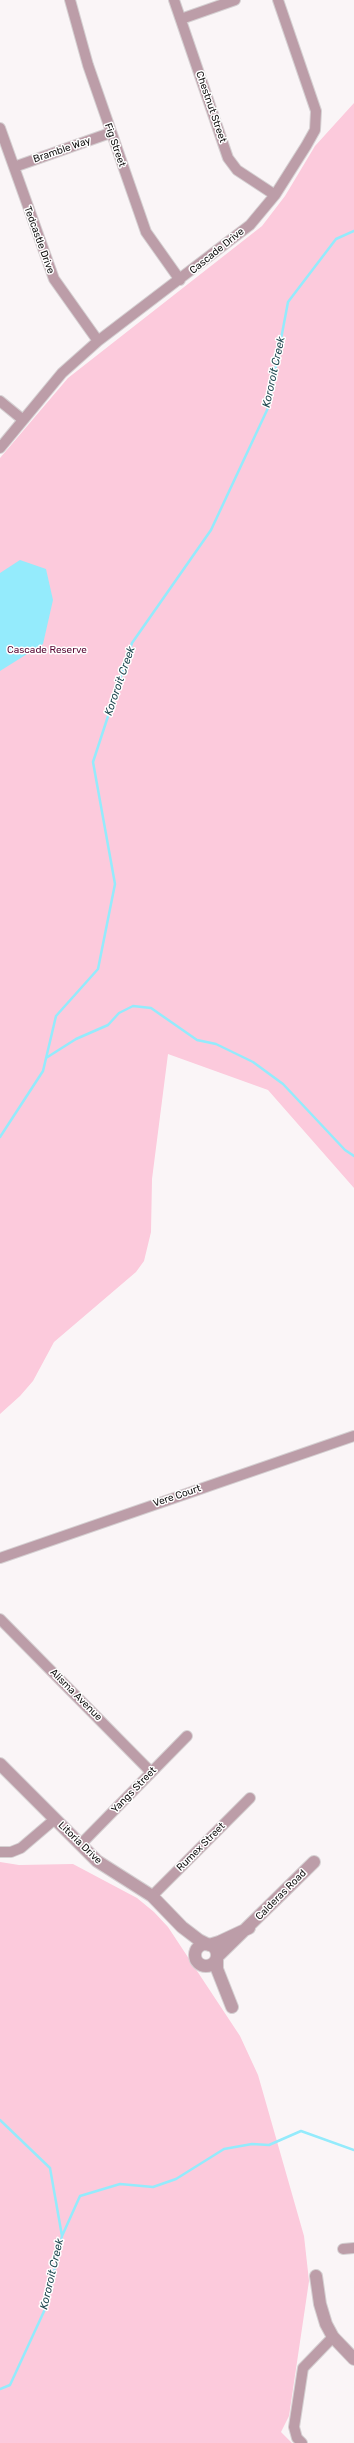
<!DOCTYPE html>
<style>
body{margin:0}
canvas{display:block;background:#faf5f7}
</style>
<canvas width="354" height="2443"></canvas>
<script>
const c = document.querySelector('canvas').getContext('2d');
c.lineJoin = 'round';
function paint(path, color) { c.fillStyle = color; c.fill(path, 'evenodd'); }
const poly = rows => new Path2D(rows.map(r => 'M' + r).join(''));
function stroke(path, color, width, dash) { c.strokeStyle = color; c.lineWidth = width; c.lineCap = dash ? 'butt' : 'round'; c.setLineDash(dash || []); c.stroke(path); }
function write(font, color, halo, rows, align = 'center') {
  c.font = font + ' Rubik,sans-serif'; c.lineWidth = 3; c.setLineDash([]); c.textBaseline = 'middle'; c.strokeStyle = halo; c.fillStyle = color; for (const [text, x, y, turn = 0] of rows) {
    c.save(); c.translate(x, y); c.rotate((+turn || 0) * Math.PI / 180); c.textAlign = isNaN(turn) ? turn : align; if (halo) c.strokeText(text, 0, 0); c.fillText(text, 0, 0); c.restore();
  }
}
paint(poly([
 [354,103,354,1188,268,1090,168,1054,152,1179,151,1232,144,1261,136,1272,54,1342,33,1381,20,1396,0,1414,0,458,68,378,262,226,285,196,315,146],
 [0,1862,19,1865,73,1864,137,1898,154,1912,168,1927,240,2036,258,2075,304,2236,309,2281,289,2416,281,2432,292,2443,0,2443]
]), '#fccadc');
paint(poly([
 [20,560,46,569,53,600,43,644,0,671,0,573]
]), '#94ebfc');
stroke(poly([
 [46,1058,76,1039,108,1025,119,1013,133,1006,151,1008,197,1040,216,1044,253,1062,283,1084,345,1150,354,1156],
 [0,1137,43,1071,56,1016,98,969,115,884,93,762,132,643,211,530,268,408,288,302,336,239,354,231],
 [0,2120,50,2168,62,2236,46,2307,10,2385,0,2389],
 [62,2236,80,2196,120,2184,153,2187,176,2179,224,2149,252,2144,269,2145,301,2131,354,2150]
]), '#94ebfc', 2.5);
const minor = poly([
 [70,0,88,65,146,232,180,280],
 [174,0,228,158,237,170,275,195],
 [181,19,235,0],
 [0,128,54,279,98,341],
 [14,167,110,133],
 [0,401,22,419],
 [0,448,62,373,98,341,250,225,275,195,306,146,315,130,316,111,278,0],
 [0,1558,354,1436],
 [0,1619,151,1772],
 [81,1844,187,1736],
 [0,1852,11,1852,21,1848,55,1819],
 [152,1896,250,1798],
 [343,2249,354,2248],
 [302,2443,297,2438,294,2427,303,2368,333,2337]
]);
const tertiary = poly([
 [0,1764,97,1861,152,1896,182,1927,199,1940,209,1945,219,1942,249,1928],
 '195 1955a11 11 0 1 1 22 0a11 11 0 1 1-22 0Z',
 [232,2007,217,1969,217,1957,314,1862],
 [316,2276,320,2304,326,2324,333,2337,354,2359]
]);
stroke(minor, '#d5d0d2', 12);
stroke(tertiary, '#d5d0d2', 14);
stroke(minor, '#bc9da8', 10);
stroke(tertiary, '#bc9da8', 12);
write('10px', '#100f0f', '#fff', [
 ["Chestnut Street",211,107,71],
 ["Fig Street",115,145,71],
 ["Bramble Way",62,150,-19],
 ["Tedcastle Drive",39,240,70],
 ["Cascade Drive",217,251,-39],
 ["Vere Court",177,1496,-19],
 ["Alisma Avenue",76,1695,45],
 ["Yangs Street",134,1790,-46],
 ["Litoria Drive",80,1843,44],
 ["Rumex Street",201,1847,-45],
 ["Calderas Road",281,1895,-45]
]);
write('10px', '#570632', '#fff', [
 ["Cascade Reserve",47,650]
]);
write('italic 11px', '#224a52', '#fff', [
 ["Kororoit Creek",274,372,-78],
 ["Kororoit Creek",120,681,-71],
 ["Kororoit Creek",52,2274,-77]
]);
</script>
